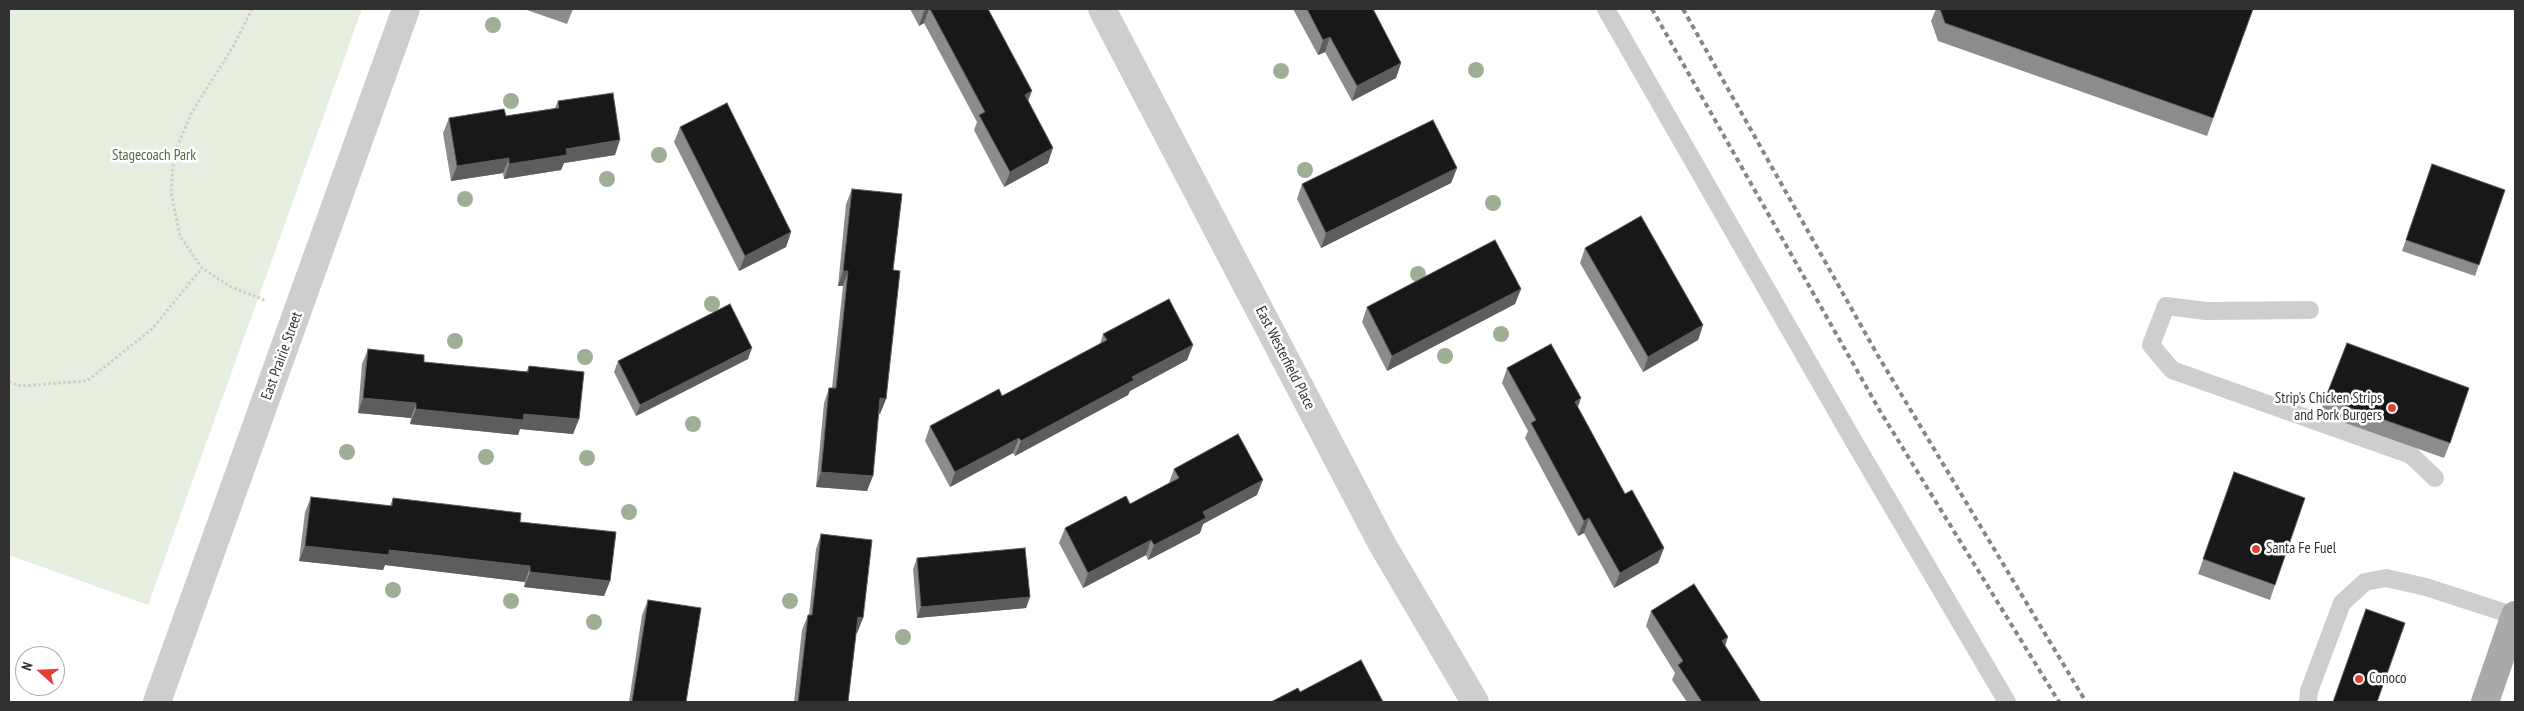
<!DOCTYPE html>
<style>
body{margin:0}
#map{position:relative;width:2524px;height:711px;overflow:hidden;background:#fff;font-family:"PT Sans Narrow",sans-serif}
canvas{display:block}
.frame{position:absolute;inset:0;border:10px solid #313131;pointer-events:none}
.north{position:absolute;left:15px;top:646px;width:50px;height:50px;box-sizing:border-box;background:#fff;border:1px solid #adadad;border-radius:50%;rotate:290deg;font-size:14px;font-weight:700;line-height:20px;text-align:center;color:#313131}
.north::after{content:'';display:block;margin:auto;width:18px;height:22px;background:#e33f39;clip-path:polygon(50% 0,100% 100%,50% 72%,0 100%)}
</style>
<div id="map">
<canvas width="2524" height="711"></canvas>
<div class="frame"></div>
<div class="north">N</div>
</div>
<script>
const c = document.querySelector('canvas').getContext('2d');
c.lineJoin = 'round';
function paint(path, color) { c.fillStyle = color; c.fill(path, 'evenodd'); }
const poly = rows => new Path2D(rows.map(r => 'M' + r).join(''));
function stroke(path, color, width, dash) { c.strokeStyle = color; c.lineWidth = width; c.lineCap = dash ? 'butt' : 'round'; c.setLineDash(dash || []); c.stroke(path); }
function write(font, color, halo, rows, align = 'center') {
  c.font = font + ' "PT Sans Narrow",sans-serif'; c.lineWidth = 5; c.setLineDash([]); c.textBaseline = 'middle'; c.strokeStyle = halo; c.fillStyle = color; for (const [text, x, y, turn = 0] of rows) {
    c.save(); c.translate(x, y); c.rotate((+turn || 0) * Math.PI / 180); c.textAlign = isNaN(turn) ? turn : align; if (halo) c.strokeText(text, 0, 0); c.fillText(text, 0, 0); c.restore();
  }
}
paint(poly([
 [9,9,362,9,148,605,9,555]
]), '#e6eee0');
stroke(poly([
 [252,9,234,45,192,112,174,154,171,192,180,236,202,268,229,286,267,301],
 [9,382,21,386,87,381,152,329,202,268]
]), '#cecece', 3, [2.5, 2.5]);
stroke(poly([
 [1606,9,1853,440,2007,702],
 [2310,310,2206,311,2166,306,2151,345,2172,370,2411,455,2435,478],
 [2308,702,2309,691,2342,603,2365,582,2386,578,2426,587,2515,616]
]), '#cecece', 18);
stroke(poly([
 [1102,9,1382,544,1475,702],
 [157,702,406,9]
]), '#cecece', 28);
stroke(poly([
 [2485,702,2515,615]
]), '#a9a9a9', 28);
stroke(poly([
 [1652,9,1880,411,2059,702],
 [1683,9,1877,354,2086,702]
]), '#868686', 4, [5, 4]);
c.fillStyle = '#9eaf95';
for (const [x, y] of [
 [493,25],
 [1476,70],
 [1281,71],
 [511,101],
 [659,155],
 [1305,170],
 [607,179],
 [465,199],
 [1493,203],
 [1418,274],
 [712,304],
 [1501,334],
 [455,341],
 [1445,356],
 [585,357],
 [693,424],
 [347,452],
 [486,457],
 [587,458],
 [629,512],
 [393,590],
 [511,601],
 [790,601],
 [594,622],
 [903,637]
]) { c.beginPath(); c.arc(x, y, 8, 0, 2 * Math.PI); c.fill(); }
paint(poly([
 [524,9,573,9,567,24],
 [910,9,988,9,1028,101,1048,163,1004,187,974,130,977,122,924,23,919,26],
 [1293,9,1373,9,1401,63,1396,78,1352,101,1325,52,1318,55],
 [1936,9,2253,9,2207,136,1938,41,1931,21],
 [558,101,615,155,564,163,561,170,504,179,503,173,451,181,443,133,449,118,506,116,555,108],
 [680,127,791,232,786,247,739,271,674,142],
 [2432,164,2505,190,2475,276,2402,251],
 [1457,168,1451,183,1321,248,1297,199,1302,184],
 [852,189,893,270,886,399,880,414,879,413,867,491,816,487,824,403,829,388,832,388,843,286,838,286,846,204],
 [1585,248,1703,325,1698,340,1643,372,1580,263],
 [1521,289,1515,304,1387,371,1362,322,1367,307],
 [1103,334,1193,345,1187,360,1130,391,1128,395,1015,456,1013,453,950,487,925,441,930,426,1002,396,1100,344],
 [368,349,424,362,526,372,529,366,579,419,573,434,520,429,518,435,410,424,411,418,358,413,362,364],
 [748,359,636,416,614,372,618,361],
 [1507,368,1578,407,1625,494,1664,548,1658,563,1614,588,1584,533,1578,536,1525,438,1528,431,1502,383],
 [2325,399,2450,443,2444,458,2320,414],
 [1174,469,1257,495,1203,524,1200,533,1148,560,1146,555,1083,588,1059,543,1065,528,1130,504,1169,483],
 [2234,472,2275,585,2270,600,2198,574],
 [311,497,390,506,393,498,520,522,610,581,604,596,524,587,525,582,385,565,383,570,299,561,305,512],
 [821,534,863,618,857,633,856,633,848,702,794,702,802,630,808,615,809,615,816,549],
 [917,558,1030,597,1026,608,917,618,913,569],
 [648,600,686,702,629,702,642,615],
 [1651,611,1725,645,1761,702,1687,702,1672,680,1675,673,1646,626]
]), '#8c8c8c');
paint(poly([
 [928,9,929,9,924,23,919,26,924,11],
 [1330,37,1325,52,1318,55,1323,40],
 [1401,63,1396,78,1352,101,1357,86],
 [1032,91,1026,106,1025,95],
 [620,140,615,155,564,163,561,170,504,179,509,164,566,149],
 [1053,148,1048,163,1004,187,1010,172],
 [509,158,503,173,451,181,457,166],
 [1457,168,1451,183,1321,248,1326,233],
 [791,232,786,247,739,271,745,256],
 [843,271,848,271,843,286,838,286],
 [1521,289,1515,304,1387,371,1392,356],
 [1703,325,1698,340,1643,372,1648,357],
 [1193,345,1187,360,1130,391,1128,395,1015,456,1021,441,1132,377],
 [752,348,748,359,636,416,640,405],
 [363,398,416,403,411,418,358,413],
 [880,398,886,399,880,414,875,413],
 [1581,398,1576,413,1575,402],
 [416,409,524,414,579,419,573,434,520,429,518,435,410,424],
 [1019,438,1013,453,950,487,955,472],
 [821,472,873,476,867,491,816,487],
 [1263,480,1257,495,1203,524,1200,533,1148,560,1154,545,1203,512],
 [1589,518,1584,533,1578,536,1584,521],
 [1151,540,1146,555,1083,588,1088,573],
 [305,546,389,550,530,566,525,582,385,565,383,570,299,561],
 [1664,548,1658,563,1614,588,1620,573],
 [530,572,610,581,604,596,524,587],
 [1030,597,1026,608,917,618,921,607],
 [858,617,863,618,857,633,853,633],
 [1728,637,1723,652,1722,641]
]), '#5d5d5d');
const building = poly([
 [930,9,988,9,1032,91,1025,95,1053,148,1010,172,979,115,985,112,930,9],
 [1307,9,1373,9,1401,63,1357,86,1330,37,1323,40,1307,9],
 [1940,9,2253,9,2213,118,1945,23,1940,9],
 [613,93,620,140,566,149,567,155,509,164,509,158,457,166,449,118,504,109,506,116,559,108,558,101,613,93],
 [727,103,791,232,745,256,680,127,727,103],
 [1433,120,1457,168,1326,233,1302,184,1433,120],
 [2432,164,2505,190,2479,265,2406,240,2432,164],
 [852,189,902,194,893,270,900,271,886,399,880,398,873,476,821,472,829,388,836,388,848,271,843,271,852,189],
 [1641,216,1703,325,1648,357,1585,248,1641,216],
 [1495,240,1521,289,1392,356,1367,307,1495,240],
 [1169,299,1193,345,1132,377,1134,380,1021,441,1019,438,955,472,930,426,999,389,1002,396,1107,340,1103,334,1169,299],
 [730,304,752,348,640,405,618,361,730,304],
 [2347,343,2469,388,2450,443,2325,399,2347,343],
 [1551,344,1581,398,1575,402,1625,494,1632,490,1664,548,1620,573,1589,518,1584,521,1531,423,1536,420,1507,368,1551,344],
 [368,349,424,355,424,362,528,372,529,366,584,372,579,419,524,414,523,420,416,409,416,403,363,398,368,349],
 [1238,434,1263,480,1203,512,1206,518,1154,545,1151,540,1088,573,1065,528,1126,496,1130,504,1179,478,1174,469,1238,434],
 [2234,472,2305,498,2275,585,2203,559,2234,472],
 [311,497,392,506,393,498,521,513,520,522,616,532,610,581,530,572,530,566,389,550,389,555,305,546,311,497],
 [821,534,872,540,863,618,858,617,848,702,798,702,808,615,812,615,821,534],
 [1025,548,1030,597,921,607,917,558,1025,548],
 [1694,584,1728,637,1722,641,1761,702,1702,702,1678,665,1683,661,1651,611,1694,584],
 [648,600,701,608,686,702,632,702,648,600],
 [2366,609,2405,623,2377,702,2333,702,2366,609],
 [1361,660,1383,702,1271,702,1298,688,1300,692,1361,660]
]);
paint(building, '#181818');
stroke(building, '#5d5d5d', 1);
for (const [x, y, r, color] of [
 [2392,408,5,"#e33f39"],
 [2256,549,5,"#e33f39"],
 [2359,679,5,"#e33f39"]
]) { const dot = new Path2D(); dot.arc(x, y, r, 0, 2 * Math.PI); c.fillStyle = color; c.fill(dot); stroke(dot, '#fff', 2); }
write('15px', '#4f6d3f', '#fff', [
 ["Stagecoach Park",154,156]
]);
write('15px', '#313131', '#fff', [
 ["East Prairie Street",282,356,-70],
 ["East Westerfield Place",1285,358,63]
]);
write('15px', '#313131', '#fff', [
 ["Strip's Chicken Strips",2382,399,"right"],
 ["and Pork Burgers",2382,416,"right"],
 ["Santa Fe Fuel",2266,549],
 ["Conoco",2369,679]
], 'left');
</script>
